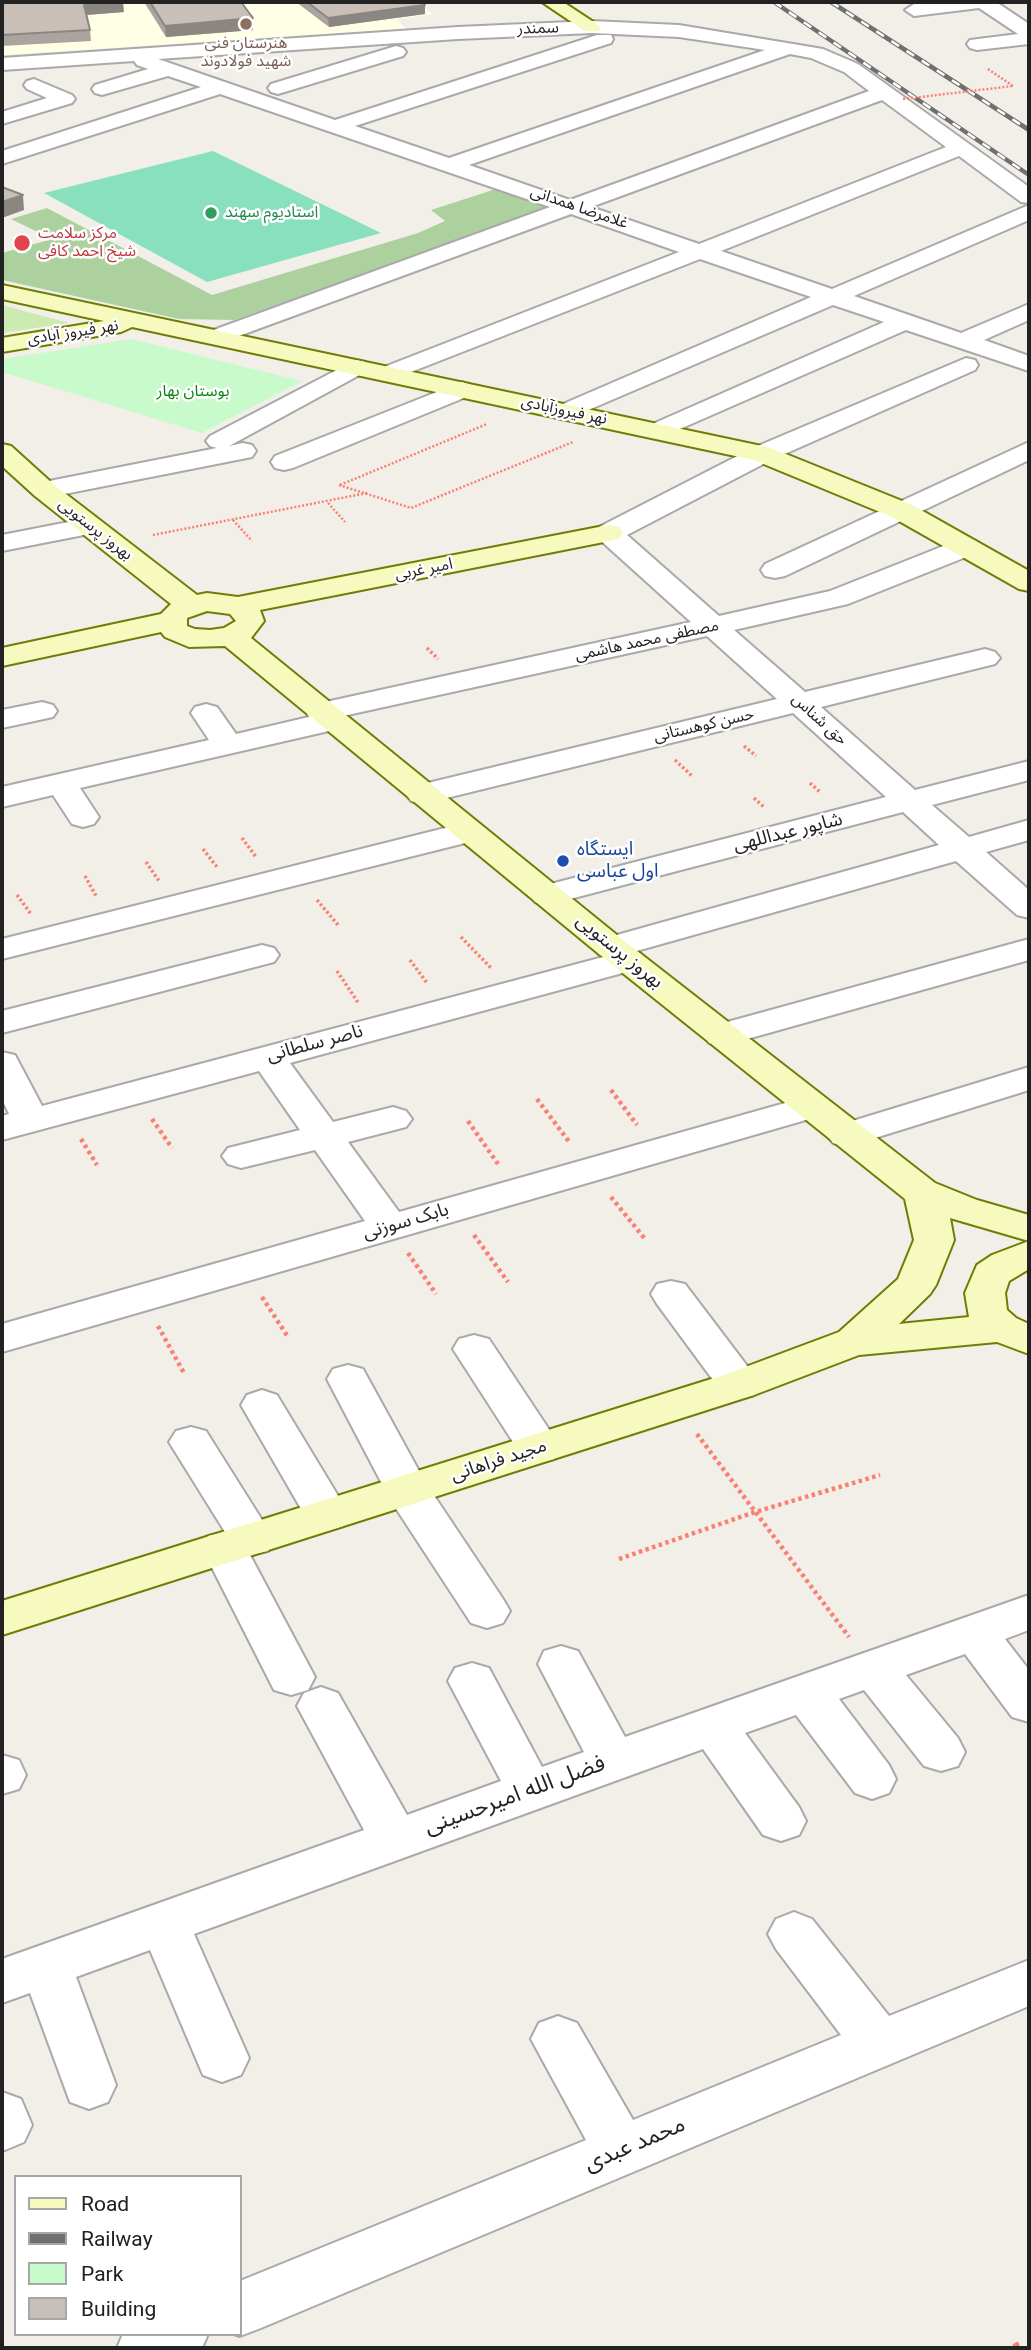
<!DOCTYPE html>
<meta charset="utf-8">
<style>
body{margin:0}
#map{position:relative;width:1031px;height:2350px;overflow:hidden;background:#f2efe9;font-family:Roboto,sans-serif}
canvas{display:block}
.frame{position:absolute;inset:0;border:4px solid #222;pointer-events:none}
.legend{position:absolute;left:14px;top:2175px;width:228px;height:161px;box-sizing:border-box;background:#fff;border:2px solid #a7a7a7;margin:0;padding:9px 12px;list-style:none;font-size:21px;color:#222}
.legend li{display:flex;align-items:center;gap:14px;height:35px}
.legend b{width:35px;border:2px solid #a7a7a7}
</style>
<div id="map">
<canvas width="1031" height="2350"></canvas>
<div class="frame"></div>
<ul class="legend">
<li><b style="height:9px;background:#f7fabf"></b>Road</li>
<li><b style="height:9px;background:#707070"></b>Railway</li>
<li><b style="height:19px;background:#c8facc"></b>Park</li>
<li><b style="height:19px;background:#c7bfb8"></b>Building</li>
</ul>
</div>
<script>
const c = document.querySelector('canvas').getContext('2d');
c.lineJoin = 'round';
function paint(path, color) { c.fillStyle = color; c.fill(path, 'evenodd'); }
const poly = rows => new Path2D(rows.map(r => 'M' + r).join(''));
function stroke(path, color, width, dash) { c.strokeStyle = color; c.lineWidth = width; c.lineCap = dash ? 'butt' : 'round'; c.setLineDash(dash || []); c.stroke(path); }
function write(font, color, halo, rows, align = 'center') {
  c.font = font + ' Roboto,"Noto Sans Arabic",sans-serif'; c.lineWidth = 5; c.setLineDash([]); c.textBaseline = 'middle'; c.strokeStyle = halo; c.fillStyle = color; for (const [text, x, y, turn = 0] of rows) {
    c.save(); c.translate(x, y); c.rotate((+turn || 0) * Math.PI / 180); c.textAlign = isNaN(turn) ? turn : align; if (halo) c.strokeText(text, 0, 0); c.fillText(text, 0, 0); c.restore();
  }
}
paint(poly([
 [2,2,417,2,433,14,397,19,406,29,2,55]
]), '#ffffe5');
paint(poly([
 [2,305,69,323,2,333]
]), '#cdebb0');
paint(poly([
 [499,188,558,207,234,320,179,319,2,280,2,253,52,239,11,219,47,208,212,295,418,233,445,221,431,210]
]), '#add19e');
paint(poly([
 [132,339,302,381,202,433,2,372,2,359]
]), '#c8facc');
paint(poly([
 [213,151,381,233,207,282,44,193]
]), '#88e0be');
const street = poly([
 [939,2,996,2,1029,24,1029,44,977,50,970,48,967,44,970,40,1018,34,979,8,914,16,905,10,914,4,939,2],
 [592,21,679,25,823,49,858,64,1029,187,1029,203,1021,202,959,156,721,251,832,289,1029,205,1029,220,854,296,961,333,1029,304,1029,320,984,340,1029,356,1029,371,906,330,657,439,648,436,644,431,648,426,884,322,833,305,565,420,556,417,552,412,556,407,811,297,700,259,388,381,379,379,376,374,379,369,679,252,571,214,217,344,208,342,205,337,208,332,550,207,220,94,2,164,2,151,201,87,168,76,102,95,95,93,92,89,95,85,148,69,137,65,134,61,2,70,2,58,458,27,592,21],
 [592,33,679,37,765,50,449,158,355,126,611,43,613,39,611,35,597,35,335,120,158,59,458,39,592,33],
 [790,54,811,58,844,72,869,91,570,200,469,165,790,54],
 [882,100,946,147,699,244,591,207,882,100],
 [396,46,403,48,406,52,403,56,278,94,271,92,268,88,271,84,396,46],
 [34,79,72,95,75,99,72,103,2,124,2,112,47,98,27,89,24,85,27,81,34,79],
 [966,358,975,360,978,365,975,370,771,460,627,535,719,616,830,591,956,541,966,539,976,541,980,547,976,553,848,604,734,630,805,692,985,649,995,652,1000,658,995,664,821,707,915,790,1029,761,1029,780,932,805,969,837,1029,820,1029,840,986,852,1029,890,1029,918,1017,915,956,861,633,952,641,954,646,961,641,968,290,1063,333,1122,393,1107,406,1111,412,1119,406,1127,348,1142,399,1212,810,1096,823,1099,829,1107,823,1115,2,1352,2,1324,365,1221,315,1150,241,1168,228,1164,222,1156,228,1148,300,1130,259,1071,2,1140,2,1116,9,1114,2,1099,2,1052,15,1055,42,1106,607,956,599,954,594,947,599,940,939,845,903,812,547,905,535,902,530,895,535,888,886,797,793,713,422,804,411,801,406,794,411,787,777,699,707,636,343,716,346,721,342,728,80,788,99,817,94,824,83,827,72,824,53,795,2,807,2,787,209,740,191,713,195,707,206,704,217,707,236,734,309,717,306,712,310,706,321,703,691,622,599,539,595,533,599,527,753,448,966,358],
 [356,360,365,362,368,367,365,372,229,446,243,443,252,445,256,451,252,457,44,498,35,496,31,490,35,484,44,482,217,448,210,446,206,441,210,436,356,360],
 [462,382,471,385,475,390,471,395,293,468,284,470,275,468,271,462,275,456,462,382],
 [1029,442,1029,460,785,576,775,578,765,576,761,570,765,564,1029,442],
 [89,518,99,520,103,526,99,532,2,551,2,535,89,518],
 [42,702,53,705,57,711,53,717,2,728,2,710,42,702],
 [469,822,481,825,485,832,481,839,2,959,2,939,469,822],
 [1029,939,1029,960,722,1046,709,1043,704,1035,709,1027,1029,939],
 [262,945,274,948,279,955,274,962,2,1033,2,1011,262,945],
 [1029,1067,1029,1090,846,1147,833,1143,827,1135,833,1127,1029,1067],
 [671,1281,685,1284,754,1375,760,1385,754,1395,739,1399,724,1395,657,1304,651,1294,657,1284,671,1281],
 [474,1335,489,1339,554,1437,561,1448,554,1459,539,1463,524,1459,453,1349,459,1339,474,1335],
 [348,1365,363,1369,425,1482,503,1599,510,1611,503,1623,487,1628,471,1623,391,1501,327,1379,333,1369,348,1365],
 [262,1390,277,1395,343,1504,349,1515,343,1526,327,1531,311,1526,241,1405,247,1395,262,1390],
 [191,1427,206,1431,274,1539,268,1551,250,1555,315,1677,308,1690,291,1695,274,1690,202,1548,208,1536,225,1532,169,1442,176,1431,191,1427],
 [1029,1595,1029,1630,1005,1639,1029,1670,1029,1722,1012,1717,965,1654,906,1675,958,1738,965,1752,958,1766,941,1771,924,1766,864,1690,839,1699,889,1765,896,1779,889,1793,872,1799,855,1793,796,1715,745,1733,799,1807,806,1821,799,1835,781,1841,763,1835,703,1749,194,1934,249,2058,241,2075,222,2082,203,2075,150,1950,76,1977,116,2085,108,2102,89,2109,70,2102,30,1993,2,2003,2,1959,364,1830,297,1706,304,1693,321,1687,338,1693,407,1815,501,1781,448,1681,455,1668,472,1663,489,1668,542,1767,584,1752,538,1664,544,1651,561,1646,578,1651,625,1737,1029,1595],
 [2,1755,19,1760,26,1775,19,1789,2,1794,2,1755],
 [794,1912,812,1919,889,2016,1029,1960,1029,2006,261,2328,240,2336,234,2334,240,2334,240,2281,586,2140,531,2039,539,2023,558,2016,577,2023,633,2120,841,2035,776,1949,768,1934,776,1919,794,1912],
 [2,2092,21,2099,32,2125,24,2142,5,2150,2,2148,2,2092],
 [123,2334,208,2334,202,2348,117,2348,123,2334]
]);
const secondary = poly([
 [542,2,563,2,601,27,599,31,585,31,542,2],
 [2,285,771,448,912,505,1029,571,1029,591,1019,589,892,517,754,460,132,327,121,332,2,352,2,338,104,321,2,299,2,285],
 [2,444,11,446,53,484,197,595,207,593,238,597,609,525,619,527,623,533,619,539,609,541,260,610,264,621,251,638,623,940,935,1183,977,1200,1029,1215,1029,1241,950,1218,954,1240,936,1285,930,1294,899,1324,969,1317,965,1293,977,1265,992,1255,1029,1241,1029,1269,1009,1281,1005,1293,1007,1310,1016,1318,1029,1324,1029,1354,997,1342,859,1355,754,1395,2,1635,2,1601,724,1375,839,1332,898,1279,914,1240,905,1199,599,954,225,646,189,647,165,637,161,632,2,666,2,648,161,614,171,604,35,496,2,466,2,444],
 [207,611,230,614,236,621,224,628,210,630,195,629,187,626,187,618,207,611]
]);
stroke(street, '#a9a9a9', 4);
stroke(secondary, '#707d05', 4);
stroke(poly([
 [988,69,1013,86],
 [339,485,411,508,573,442],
 [340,485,487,424],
 [328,503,345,522],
 [233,520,252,541],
 [153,535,367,493]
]), '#fa8072', 2.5, [2, 2]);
stroke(poly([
 [427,648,438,659],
 [744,746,756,756],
 [675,760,693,777],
 [810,783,821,793],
 [754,798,765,808],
 [242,838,256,857],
 [203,849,217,867],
 [146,862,159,881],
 [85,876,96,896],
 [17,895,31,914],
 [317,900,338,925],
 [461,937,491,968],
 [410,960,427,983],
 [337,971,359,1004]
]), '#fa8072', 3.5, [2.5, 2.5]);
stroke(poly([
 [611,1090,637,1125],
 [537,1099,570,1143],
 [152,1119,172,1148],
 [468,1121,498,1164],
 [81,1139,97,1165],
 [611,1197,645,1239],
 [474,1235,508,1282],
 [408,1253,436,1294],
 [262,1297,288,1337],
 [158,1326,185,1375],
 [697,1434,849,1637],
 [619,1559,755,1512,880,1475]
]), '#fa8072', 4.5, [3.5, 3.5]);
stroke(poly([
 [1015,2343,1018,2348]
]), '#fa8072', 6, [4.5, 4.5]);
paint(street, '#fff');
paint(secondary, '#f7fabf');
const rail = poly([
 [774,2,1029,175],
 [831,2,1029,130]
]);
stroke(rail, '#707070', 4.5);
stroke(rail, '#fff', 2.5, [9]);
stroke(poly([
 [903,99,1013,86]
]), '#fa8072', 2.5, [2, 2]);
paint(poly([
 [2,2,124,12,87,15,90,30,91,41,2,46],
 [144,2,241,2,253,18,253,30,166,37],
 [296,2,421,2,425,5,425,14,329,27]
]), '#aba49e');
paint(poly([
 [123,2,124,12,85,15,84,5],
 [425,5,425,14,329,27,328,18],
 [253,18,253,30,166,37,165,26],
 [23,195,24,210,2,218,2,202]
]), '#8b8681');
const building = poly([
 [2,2,121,2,84,5,90,30,2,35,2,2],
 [150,2,241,2,253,18,165,26,150,2],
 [307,2,421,2,425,5,328,18,307,2],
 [2,187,23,195,2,202,2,187]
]);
paint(building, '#c7bfb8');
stroke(building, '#8b8681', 2);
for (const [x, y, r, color] of [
 [246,24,7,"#8d6e63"],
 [211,213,7,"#2e9e5b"],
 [22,243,9,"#e0444e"],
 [563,861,7,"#1a4fb4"]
]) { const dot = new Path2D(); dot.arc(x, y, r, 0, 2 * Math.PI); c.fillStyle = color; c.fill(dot); stroke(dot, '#fff', 2.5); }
write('16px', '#222', '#fff', [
 ["سمندر",538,29,-2],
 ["غلامرضا همدانی",579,208,19],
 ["نهر فیروز آبادی",73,333,-9],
 ["نهر فیروزآبادی",564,411,12],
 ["بهروز پرستویی",95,530,38],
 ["امیر غربی",424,570,-11],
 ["مصطفی محمد هاشمی",647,641,-12],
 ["حق شناس",819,720,42],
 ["حسن کوهستانی",704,726,-13]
]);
write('16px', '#785e54', '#fff', [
 ["هنرستان فنی",246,44],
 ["شهید فولادوند",246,62]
]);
write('16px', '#27864d', '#fff', [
 ["استادیوم سهند",225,213]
], 'left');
write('16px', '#be3a42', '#fff', [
 ["مرکز سلامت",38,234],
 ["شیخ احمد کافی",38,252]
], 'left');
write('16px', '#0c8416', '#fff', [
 ["بوستان بهار",193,392]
]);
write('19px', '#222', '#fff', [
 ["شاپور عبداللهی",788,833,-14],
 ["بهروز پرستویی",619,952,39],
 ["ناصر سلطانی",315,1044,-15],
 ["بابک سوزنی",406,1222,-16],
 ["مجید فراهانی",499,1461,-18]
]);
write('19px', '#164399', '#fff', [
 ["ایستگاه",577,850],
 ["اول عباسی",577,872]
], 'left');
write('23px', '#222', '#fff', [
 ["فضل الله امیرحسینی",515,1796,-20],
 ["محمد عبدی",635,2145,-23]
]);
</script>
